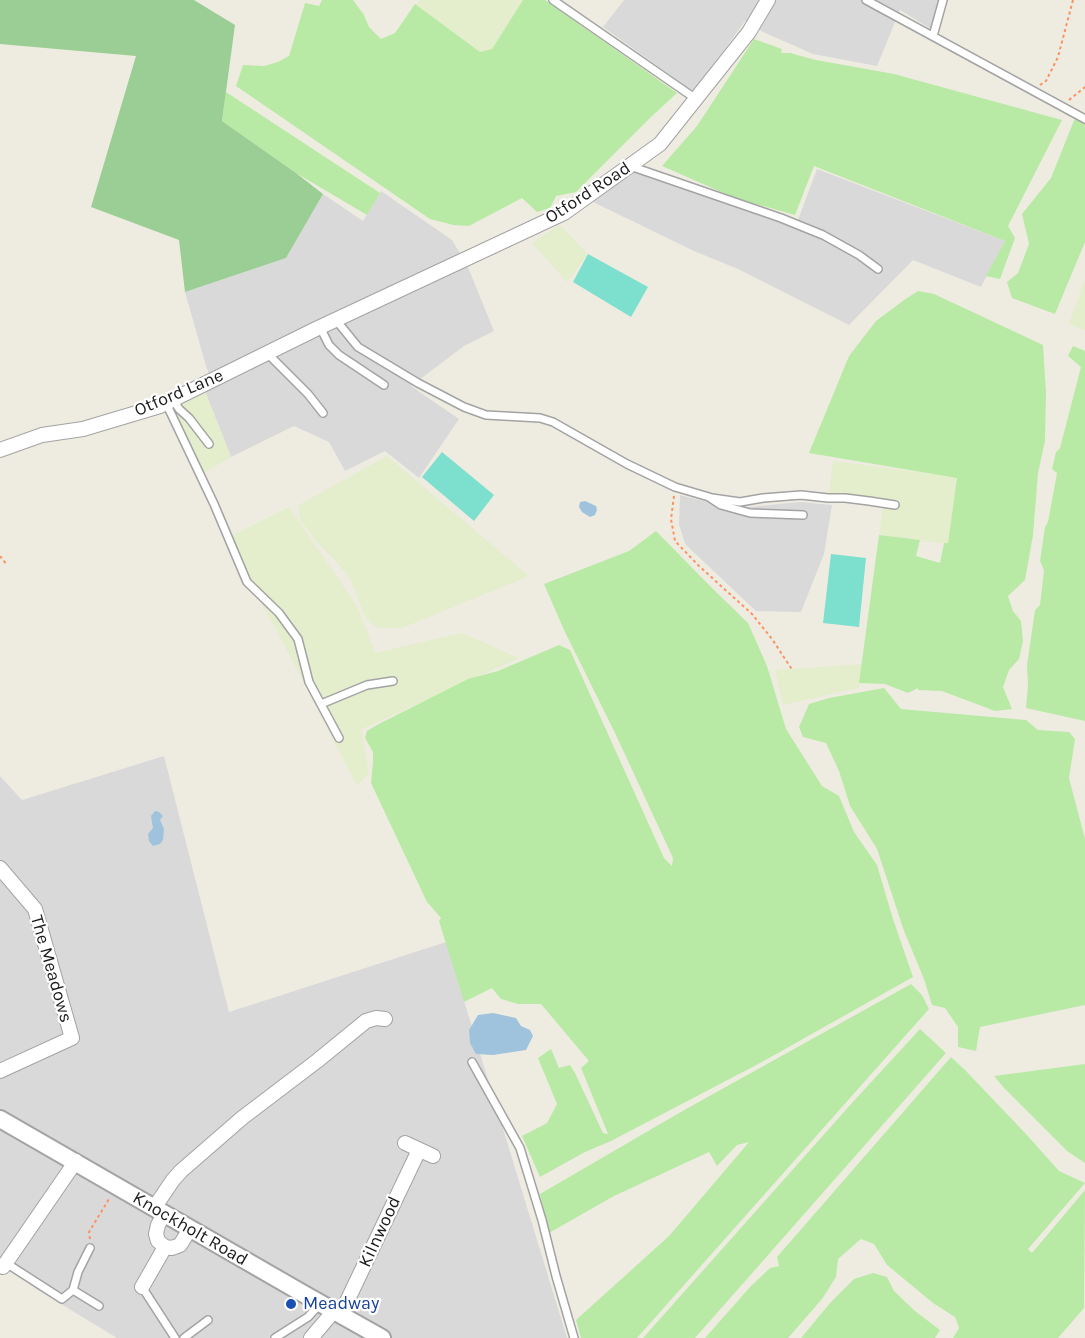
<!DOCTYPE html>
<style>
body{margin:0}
canvas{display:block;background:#eeece1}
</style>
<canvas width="1085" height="1338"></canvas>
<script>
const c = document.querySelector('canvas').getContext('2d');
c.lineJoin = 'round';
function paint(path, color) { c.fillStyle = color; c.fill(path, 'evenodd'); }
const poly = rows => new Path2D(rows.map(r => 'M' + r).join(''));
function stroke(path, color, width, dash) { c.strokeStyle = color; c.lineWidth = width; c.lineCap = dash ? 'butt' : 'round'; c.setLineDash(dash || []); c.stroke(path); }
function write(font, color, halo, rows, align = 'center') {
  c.font = font + ' Karla,sans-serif'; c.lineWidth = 4.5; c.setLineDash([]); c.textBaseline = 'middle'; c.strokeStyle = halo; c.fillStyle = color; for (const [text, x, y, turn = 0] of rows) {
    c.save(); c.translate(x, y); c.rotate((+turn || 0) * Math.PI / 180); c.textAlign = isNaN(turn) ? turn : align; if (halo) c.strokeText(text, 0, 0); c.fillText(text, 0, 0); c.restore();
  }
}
paint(poly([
 [624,0,938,0,931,29,900,10,877,66,813,54,763,32,745,21,694,92,603,27],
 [817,169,1005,241,981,287,913,260,849,325,738,269,694,251,593,202,631,171,795,228],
 [381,191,452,240,467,265,494,331,464,346,411,386,459,419,419,478,385,451,345,471,329,442,294,426,231,457,205,391,214,387,206,366,185,292,286,258,323,194,363,221],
 [680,495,703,501,748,507,800,502,832,505,824,554,801,612,756,611,685,544,679,524],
 [164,756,229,1012,446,942,567,1338,117,1338,38,1290,0,1264,0,776,22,800]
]), '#dad9d9');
paint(poly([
 [419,0,523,0,492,49,480,52,416,5],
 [560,225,588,254,567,282,532,243],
 [1085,279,1085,330,1069,324],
 [205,391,231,457,204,473,173,406],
 [387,456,529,576,402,628,380,628,370,623,364,614,350,578,332,557,318,543,300,520,298,509,299,505],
 [833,461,957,477,948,544,879,535,884,499,829,493],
 [289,507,357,606,375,653,462,633,519,658,362,729,363,740,369,773,357,786,276,629,225,539],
 [863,664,859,688,783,705,775,670]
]), '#e4edcc');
paint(poly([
 [322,0,353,0,364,15,369,27,381,39,395,33,415,4,480,52,492,49,523,0,545,0,677,93,652,116,576,192,556,196,550,208,537,212,522,198,469,226,453,225,430,219,236,86,243,65,264,66,278,62,289,56,305,3,319,6],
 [754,39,782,49,781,53,790,53,816,60,894,74,1062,120,1008,226,1015,238,1000,279,986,276,1005,241,814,166,795,215,735,198,662,166,697,126],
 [226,92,380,193,367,215,296,173,222,121],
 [1075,118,1085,124,1085,242,1055,314,1012,298,1007,282,1018,273,1029,244,1022,214,1051,178],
 [918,291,934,294,1043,345,1046,393,1045,441,1038,473,1033,535,1025,580,1008,596,1013,611,1021,621,1023,641,1019,659,1009,670,1003,687,1012,709,995,711,942,691,918,690,918,688,908,693,885,684,859,683,879,535,920,540,916,556,940,563,944,543,948,543,957,478,809,453,849,356,876,321,904,300],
 [1073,346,1085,351,1085,721,1026,708,1028,685,1027,665,1035,610,1040,605,1044,570,1040,561,1045,527,1048,522,1057,473,1052,469,1056,452,1060,448,1081,367,1068,356],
 [656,531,710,586,748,623,767,666,786,729,822,786,839,796,854,832,877,865,893,919,913,977,762,1062,611,1141,585,1152,540,1177,522,1136,547,1123,557,1104,538,1058,551,1049,559,1068,570,1065,575,1073,603,1133,608,1134,581,1068,589,1061,541,1004,518,1004,501,999,492,988,464,1002,439,921,441,918,427,902,371,783,373,762,373,752,365,738,367,731,377,725,468,679,498,671,559,645,570,650,664,858,672,866,673,858,615,733,564,630,544,584,629,551],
 [884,688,901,709,1026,720,1038,730,1069,732,1075,739,1069,778,1085,839,1085,1005,980,1027,976,1051,958,1047,958,1027,945,1008,932,1005,924,979,904,931,877,849,850,806,839,771,826,743,803,737,799,727,809,704,829,698],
 [911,984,922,995,929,1009,637,1338,581,1338,576,1320,669,1236,749,1142,737,1145,717,1166,709,1152,614,1196,549,1233,540,1194,686,1109],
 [920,1029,946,1053,695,1338,643,1338,851,1104],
 [951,1057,965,1070,1026,1134,1059,1171,1085,1183,1028,1249,1032,1253,1085,1190,1084,1308,1058,1338,953,1338,959,1328,955,1317,933,1303,887,1265,874,1244,861,1239,838,1259,836,1277,822,1299,788,1338,705,1338,750,1287,770,1268,779,1266,777,1257],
 [1085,1064,1085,1163,1067,1151,1005,1089,994,1076],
 [873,1273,887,1277,894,1291,915,1311,940,1330,935,1338,801,1338,831,1302,854,1279]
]), '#b9eaa5');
paint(poly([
 [0,0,194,0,235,25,222,121,296,173,323,194,286,258,185,292,179,240,91,207,136,56,0,44]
]), '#9ace95');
paint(poly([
 [588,254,648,287,631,317,573,282],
 [442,452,494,495,474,521,422,477],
 [831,554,866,558,859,627,823,623]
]), '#7ddfcd');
paint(poly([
 [585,501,596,506,597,510,595,515,590,517,582,512,579,507,580,502],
 [155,811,159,812,163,816,160,820,164,829,163,840,160,844,153,846,149,841,148,834,153,828,151,816],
 [493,1013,516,1018,521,1026,530,1030,533,1036,526,1050,493,1055,476,1054,470,1043,469,1030,478,1015]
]), '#a0c3dd');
const service = poly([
 [553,0,696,99],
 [866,0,1085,119],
 [933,36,943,0],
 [630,166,781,218,823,235,859,255,878,269],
 [336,320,358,347,418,383,464,407,486,415,540,418,553,422,627,464,675,487,709,497,721,505,750,513,803,515],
 [320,327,329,345,339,355,384,385],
 [267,353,308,394,323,413],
 [173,399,179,409,189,418,209,444],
 [166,403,214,504,247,582,279,613,298,639,309,682,339,738],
 [712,498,740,502,763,498,801,495,828,498,845,498,869,501,895,505],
 [321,704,367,685,393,681],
 [472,1062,520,1148,542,1220,556,1276,574,1338],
 [6,1263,62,1299,73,1290,99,1306],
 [142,1287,175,1338],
 [73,1290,78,1272,90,1248],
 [184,1338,208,1320],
 [275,1338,308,1317,321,1303]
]);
const minor = poly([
 [0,450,42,435,83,429,160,406,316,329,564,213,660,144,749,32,768,0],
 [0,868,35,909,72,1038,0,1071],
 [405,1143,433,1156],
 [154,1208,173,1180,181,1171,242,1118,317,1061,366,1021,376,1018,385,1019],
 [164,1214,158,1225,156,1234,158,1241,165,1247,172,1248,180,1245,190,1229],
 [3,1267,76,1161],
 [142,1287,165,1247],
 [341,1314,419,1150],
 [311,1338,334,1311]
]);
const tertiary = poly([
 [0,1119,302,1293,382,1338]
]);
stroke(service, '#a3a3a3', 10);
stroke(minor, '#a3a3a3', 16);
stroke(tertiary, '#a3a3a3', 20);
stroke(poly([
 [1040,85,1046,81,1058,57,1073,0],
 [1069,100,1085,87],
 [674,496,671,519,675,541,699,566,752,614,772,639,793,671],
 [0,556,7,565],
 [90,1239,89,1232,109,1199]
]), '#fc9264', 2, [3, 3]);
stroke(service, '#fff', 7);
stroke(minor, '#fff', 14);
stroke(tertiary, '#fff', 16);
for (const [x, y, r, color] of [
 [291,1304,6,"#1a4fb4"]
]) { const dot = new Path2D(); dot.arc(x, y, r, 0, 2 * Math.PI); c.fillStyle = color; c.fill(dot); stroke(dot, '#fff', 2); }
write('18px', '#1c1c1c', '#fff', [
 ["Otford Road",588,193,-33],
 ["Otford Lane",179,393,-23],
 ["The Meadows",51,969,74],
 ["Knockholt Road",190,1229,30],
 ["Kilnwood",380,1232,-65]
]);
write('18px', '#164399', '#fff', [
 ["Meadway",303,1304]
], 'left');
</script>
